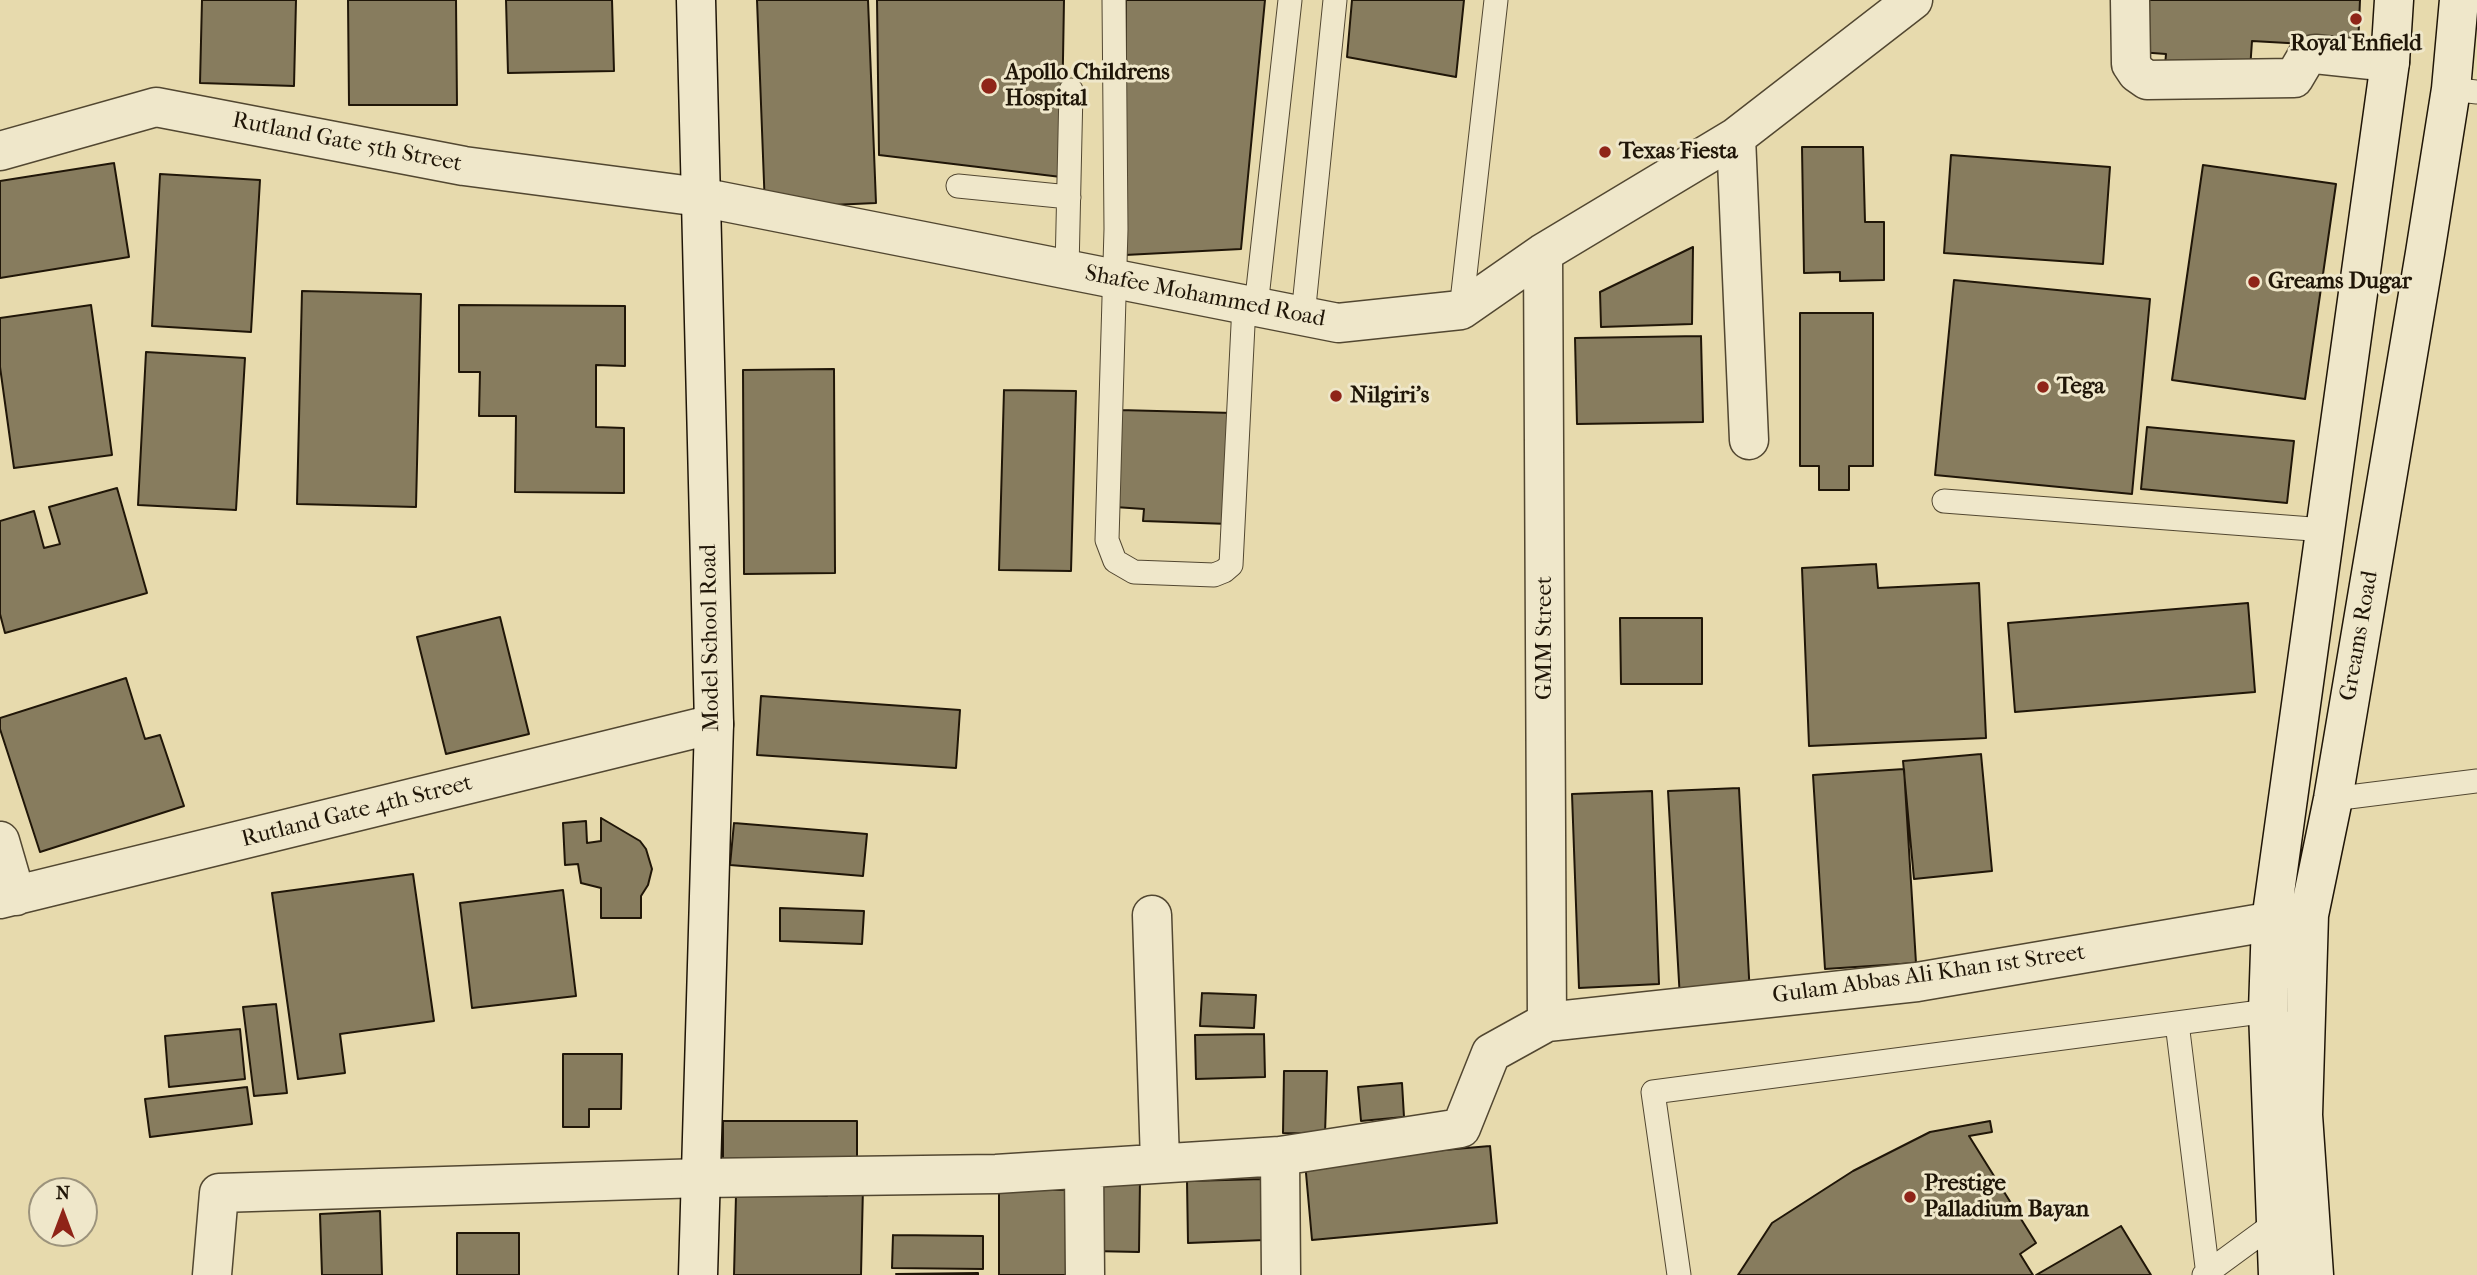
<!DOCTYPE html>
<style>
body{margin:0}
#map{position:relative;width:2477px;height:1275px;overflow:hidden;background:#e7daad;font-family:"IM FELL French Canon",serif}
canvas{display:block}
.north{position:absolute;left:28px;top:1177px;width:70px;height:70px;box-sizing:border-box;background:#efe7ca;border:2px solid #9c937c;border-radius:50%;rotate:0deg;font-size:19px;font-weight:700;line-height:28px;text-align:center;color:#201608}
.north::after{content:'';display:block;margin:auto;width:24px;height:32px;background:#8f2418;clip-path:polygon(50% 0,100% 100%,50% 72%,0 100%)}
</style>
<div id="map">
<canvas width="2477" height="1275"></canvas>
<div class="north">N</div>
</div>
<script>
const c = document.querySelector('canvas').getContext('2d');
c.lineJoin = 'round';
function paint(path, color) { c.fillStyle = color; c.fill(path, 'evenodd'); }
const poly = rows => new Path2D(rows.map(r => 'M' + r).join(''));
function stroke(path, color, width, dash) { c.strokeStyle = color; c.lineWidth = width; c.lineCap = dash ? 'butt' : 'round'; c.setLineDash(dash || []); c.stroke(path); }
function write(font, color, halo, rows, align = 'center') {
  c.font = font + ' "IM FELL French Canon",serif'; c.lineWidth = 6; c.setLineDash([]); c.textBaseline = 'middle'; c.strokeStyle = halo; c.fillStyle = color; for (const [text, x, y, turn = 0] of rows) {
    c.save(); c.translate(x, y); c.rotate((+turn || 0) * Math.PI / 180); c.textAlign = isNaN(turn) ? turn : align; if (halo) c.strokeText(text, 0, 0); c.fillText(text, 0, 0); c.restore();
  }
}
const building = poly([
 [202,0,296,0,294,86,200,83,202,0],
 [348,0,456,0,457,105,349,105,348,0],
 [506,0,612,0,614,71,508,73,506,0],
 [757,0,868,0,876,203,765,208,757,0],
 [877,0,1064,0,1061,177,879,155,877,0],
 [1126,0,1265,0,1241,249,1125,255,1126,0],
 [1352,0,1464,0,1456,77,1347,57,1352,0],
 [2142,0,2360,0,2358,47,2252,41,2250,70,2165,66,2166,54,2139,52,2142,0],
 [1802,147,1863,147,1865,222,1884,222,1884,280,1840,281,1840,272,1804,273,1802,147],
 [1951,155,2110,167,2103,264,1944,253,1951,155],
 [114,163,129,257,0,278,0,181,114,163],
 [2203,165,2336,184,2305,399,2172,380,2203,165],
 [160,174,260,180,251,332,152,326,160,174],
 [1693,247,1692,324,1601,327,1600,292,1693,247],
 [1954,280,2150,299,2132,494,1935,475,1954,280],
 [302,291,421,294,416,507,297,504,302,291],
 [91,305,112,455,14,468,0,367,0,318,91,305],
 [459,305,625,306,625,366,596,365,596,427,624,428,624,493,515,492,516,416,479,416,480,372,459,372,459,305],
 [1800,313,1873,313,1873,466,1849,466,1849,490,1819,490,1819,466,1800,466,1800,313],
 [1701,336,1703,422,1577,424,1575,338,1701,336],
 [146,352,245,358,236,510,138,505,146,352],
 [834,369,835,573,744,574,743,370,834,369],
 [1004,390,1076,391,1071,571,999,570,1004,390],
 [1119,410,1233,413,1229,524,1143,521,1144,509,1115,507,1119,410],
 [2147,427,2294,441,2287,503,2141,489,2147,427],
 [117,488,147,593,5,633,0,614,0,521,34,511,44,548,60,544,49,507,117,488],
 [1876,564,1878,588,1979,583,1986,738,1809,746,1802,568,1876,564],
 [2248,603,2255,692,2015,712,2008,623,2248,603],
 [500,617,529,734,446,754,417,637,500,617],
 [1620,618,1702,618,1702,684,1621,684,1620,618],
 [126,678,145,739,160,735,184,806,40,852,0,729,0,718,126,678],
 [761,696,960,710,956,768,757,755,761,696],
 [1981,754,1992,871,1914,879,1903,761,1981,754],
 [1904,769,1916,963,1825,969,1813,775,1904,769],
 [1739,788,1750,996,1680,999,1668,791,1739,788],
 [1652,791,1659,984,1579,988,1572,794,1652,791],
 [601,818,640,841,646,849,652,869,648,885,641,896,641,918,601,918,601,888,581,883,578,864,565,865,563,823,586,821,587,843,601,841,601,818],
 [734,823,867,834,863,876,730,865,734,823],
 [413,874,434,1021,340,1034,345,1073,298,1079,272,893,413,874],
 [563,890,576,996,472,1008,460,903,563,890],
 [780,908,864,911,862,944,780,941,780,908],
 [1202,993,1256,995,1254,1028,1200,1026,1202,993],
 [276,1004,287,1093,254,1096,243,1007,276,1004],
 [240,1029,245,1079,169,1087,165,1036,240,1029],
 [1264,1034,1265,1077,1196,1079,1195,1035,1264,1034],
 [563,1054,622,1054,621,1109,589,1109,589,1127,563,1127,563,1054],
 [1284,1071,1327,1071,1325,1134,1283,1133,1284,1071],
 [1402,1083,1404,1117,1361,1121,1358,1087,1402,1083],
 [247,1087,252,1124,150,1137,145,1099,247,1087],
 [723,1121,857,1121,857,1163,723,1163,723,1121],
 [1990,1121,1992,1132,1969,1136,2036,1243,2020,1254,2033,1275,1738,1275,1772,1223,1853,1171,1930,1132,1990,1121],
 [1490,1146,1497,1223,1312,1240,1305,1162,1490,1146],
 [1263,1179,1265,1240,1188,1243,1187,1181,1263,1179],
 [1093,1180,1140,1180,1139,1252,1092,1251,1093,1180],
 [827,1185,863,1186,861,1275,734,1275,736,1195,827,1196,827,1185],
 [999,1190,1068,1190,1069,1275,999,1275,999,1190],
 [380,1211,382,1275,322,1275,320,1214,380,1211],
 [2121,1226,2151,1275,2036,1275,2121,1226],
 [457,1233,519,1233,519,1275,457,1275,457,1233],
 [893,1235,983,1236,983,1269,892,1268,893,1235],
 [978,1273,978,1275,896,1274,978,1273]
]);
paint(building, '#877c5e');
stroke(building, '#201608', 2);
const lane = poly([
 [1114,0,1116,229,1107,540,1115,561,1134,572,1214,575,1224,571,1231,565,1244,305],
 [2451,89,2477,92],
 [958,186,1069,197],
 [1067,270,1071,90],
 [1256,307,1290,0],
 [1461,310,1496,0],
 [1303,316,1335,0],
 [1944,501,2325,530],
 [2333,799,2477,781],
 [2177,1023,2208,1275],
 [1679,1275,1653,1092,2268,1011],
 [2204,1275,2275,1223]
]);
const street = poly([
 [2130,0,2131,64,2137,73,2147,80,2294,78,2307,56,2315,54,2390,62],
 [1736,137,1749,440],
 [0,151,156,107,464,166,700,197,1338,323,1461,310,1543,253,1736,137,1913,0],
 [1543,253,1547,1022],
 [0,841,16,896],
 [0,899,714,724],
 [1152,915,1160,1162],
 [1280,1156,1281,1275],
 [1084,1170,1085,1275],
 [212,1275,219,1193,702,1178,996,1174,1280,1156,1461,1128,1491,1053,1547,1022,1917,982,2303,916]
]);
const secondary = poly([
 [696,0,714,724,698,1275],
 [2278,1275,2268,1011,2271,921,2390,62,2394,0],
 [2314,1275,2303,1115,2309,915,2333,799,2425,253,2451,89,2459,0]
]);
stroke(lane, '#524731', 25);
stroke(street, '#524731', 41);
stroke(secondary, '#201608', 41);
stroke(lane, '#efe7ca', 23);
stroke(street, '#efe7ca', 38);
stroke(secondary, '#efe7ca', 38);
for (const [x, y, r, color] of [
 [2356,19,7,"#8f2418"],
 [989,86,9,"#8f2418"],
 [1605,152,7,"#8f2418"],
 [2254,282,7,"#8f2418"],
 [2043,387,7,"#8f2418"],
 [1336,396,7,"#8f2418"],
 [1910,1197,7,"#8f2418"]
]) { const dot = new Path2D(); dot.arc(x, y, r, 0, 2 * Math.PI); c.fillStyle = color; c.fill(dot); stroke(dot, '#efe7ca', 2.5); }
write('bold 23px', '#201608', '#efe7ca', [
 ["Royal Enfield",2356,44,"center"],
 ["Apollo Childrens",1005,73],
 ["Hospital",1005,99],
 ["Texas Fiesta",1619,152],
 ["Greams Dugar",2268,282],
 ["Tega",2057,387],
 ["Nilgiri's",1350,396],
 ["Prestige",1924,1184],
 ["Palladium Bayan",1924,1210]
], 'left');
write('23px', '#201608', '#efe7ca', [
 ["Rutland Gate 5th Street",347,143,11],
 ["Shafee Mohammed Road",1205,297,11],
 ["Greams Road",2360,636,-80],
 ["Model School Road",711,638,-91],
 ["GMM Street",1545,638,-90],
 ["Rutland Gate 4th Street",357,812,-14],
 ["Gulam Abbas Ali Khan 1st Street",1929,975,-8]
]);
</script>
